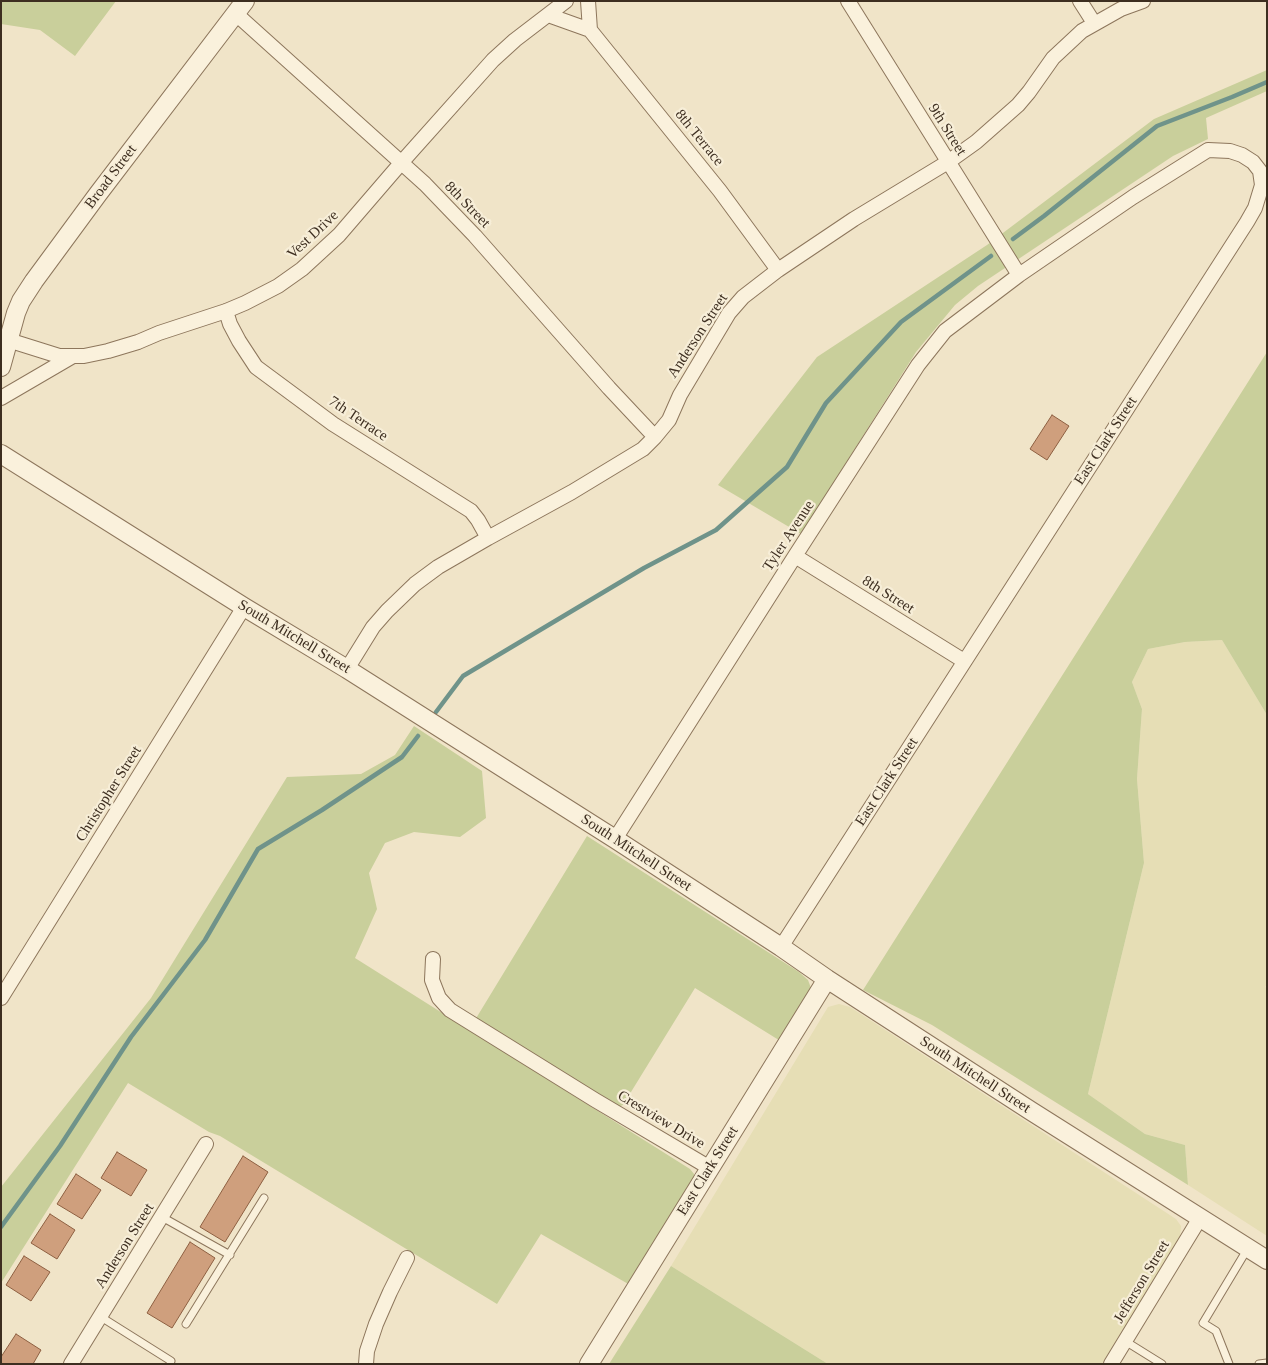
<!DOCTYPE html>
<style>
body{margin:0}
#map{position:relative;width:1268px;height:1365px;overflow:hidden;background:#f0e4c8;font-family:"Times New Roman",serif}
canvas{display:block}
.frame{position:absolute;inset:0;border:2px solid #3d2e20;pointer-events:none}
</style>
<div id="map">
<canvas width="1268" height="1365"></canvas>
<div class="frame"></div>
</div>
<script>
const c = document.querySelector('canvas').getContext('2d');
c.lineJoin = 'round';
function paint(path, color) { c.fillStyle = color; c.fill(path, 'evenodd'); }
const poly = rows => new Path2D(rows.map(r => 'M' + r).join(''));
function stroke(path, color, width, dash) { c.strokeStyle = color; c.lineWidth = width; c.lineCap = dash ? 'butt' : 'round'; c.setLineDash(dash || []); c.stroke(path); }
function write(font, color, halo, rows, align = 'center') {
  c.font = font + ' "Times New Roman",serif'; c.lineWidth = 4.5; c.setLineDash([]); c.textBaseline = 'middle'; c.strokeStyle = halo; c.fillStyle = color; for (const [text, x, y, turn = 0] of rows) {
    c.save(); c.translate(x, y); c.rotate((+turn || 0) * Math.PI / 180); c.textAlign = isNaN(turn) ? turn : align; if (halo) c.strokeText(text, 0, 0); c.fillText(text, 0, 0); c.restore();
  }
}
paint(poly([
 [1222,640,1267,715,1267,985,1265,987,1267,988,1267,1236,1188,1185,1185,1145,1145,1134,1088,1094,1144,863,1137,779,1142,709,1132,682,1148,649,1185,642],
 [839,1004,850,1007,1176,1219,1181,1226,1180,1239,1102,1364,828,1364,671,1266,828,1007]
]), '#e6deb5');
paint(poly([
 [1,1,116,1,75,56,40,30,1,24],
 [1267,70,1267,91,1206,118,1208,139,1173,156,978,286,955,305,916,352,801,534,718,485,817,357,987,245,1154,119],
 [1267,352,1267,715,1222,640,1185,642,1148,649,1132,682,1142,709,1137,779,1144,863,1088,1094,1145,1134,1185,1145,1188,1185,932,1025,863,990],
 [414,726,482,771,486,818,460,837,414,832,385,843,369,873,377,909,355,958,690,1169,694,1174,694,1181,630,1285,541,1234,497,1304,220,1136,209,1132,128,1083,1,1283,1,1187,151,998,287,777,361,774,395,755],
 [587,836,799,972,808,980,811,988,809,997,782,1042,695,988,623,1105,616,1108,475,1020],
 [671,1266,828,1364,609,1364]
]), '#c9cf9b');
stroke(poly([
 [1013,239,1044,216,1157,126,1232,97,1267,82],
 [436,712,463,676,644,568,716,530,787,467,826,403,901,322,991,256],
 [1,1227,60,1146,131,1037,205,940,258,849,322,810,402,757,418,736]
]), '#6f938a', 4.5);
const building = poly([
 [1052,415,1069,426,1047,460,1030,449,1052,415],
 [117,1152,147,1170,131,1196,101,1178,117,1152],
 [243,1156,268,1172,225,1242,200,1227,243,1156],
 [76,1174,101,1190,82,1219,57,1204,76,1174],
 [50,1214,75,1230,57,1259,31,1243,50,1214],
 [190,1242,215,1258,172,1328,147,1313,190,1242],
 [24,1256,50,1272,31,1301,6,1285,24,1256],
 [16,1334,41,1350,33,1364,1,1364,1,1357,16,1334]
]);
paint(building, '#cf9f7d');
stroke(building, '#8d5f41', 1);
const service = poly([
 [162,1217,230,1255],
 [101,1317,171,1361,170,1364],
 [186,1324,264,1198],
 [1125,1341,1162,1364],
 [1229,1364,1216,1331,1203,1323,1248,1248],
 [1259,1364,1267,1363]
]);
const minor = poly([
 [588,1,590,30],
 [848,1,1019,275],
 [1080,1,1094,23],
 [235,13,425,184,475,236,609,388,655,437],
 [548,15,590,30,720,191,778,270],
 [226,311,230,324,239,341,256,367,333,424,471,511,478,520,488,538],
 [8,340,59,356,84,356,108,351,138,342,159,333,226,311,245,303,278,286,302,269,339,235,401,163,493,60,515,40,566,1],
 [1,398,73,356],
 [795,556,964,661],
 [347,669,373,627,387,611,415,584,438,567,488,538,572,492,643,449,655,437,669,420,680,395,729,313,743,297,778,270,854,219,948,162,976,142,1018,105,1029,92,1053,58,1082,31,1121,9,1143,1],
 [615,839,795,556,918,365,945,331,1019,275,1133,197,1208,150,1230,151,1242,155,1253,162,1260,171,1262,185,1255,208,1247,222,781,947],
 [433,959,432,980,439,998,450,1010,595,1100,710,1168],
 [1,998,244,607],
 [71,1364,206,1144],
 [366,1364,367,1351,376,1324,390,1292,407,1258],
 [1111,1364,1200,1218]
]);
const tertiary = poly([
 [1,367,16,313,21,301,34,281,98,194,245,1],
 [1,454,244,607,347,669,615,839,781,947,827,979,1031,1111,1267,1260],
 [589,1364,827,979]
]);
stroke(service, '#8d765c', 9);
stroke(minor, '#8d765c', 16);
stroke(tertiary, '#8d765c', 20);
stroke(service, '#faf1dc', 7);
stroke(minor, '#faf1dc', 14);
stroke(tertiary, '#faf1dc', 18);
write('15px', '#3d2e20', '#f7eed8', [
 ["9th Street",947,130,58],
 ["8th Terrace",699,138,51],
 ["Broad Street",111,177,-53],
 ["8th Street",467,205,46],
 ["Vest Drive",313,235,-43],
 ["Anderson Street",698,336,-57],
 ["7th Terrace",358,419,34],
 ["East Clark Street",1106,441,-57],
 ["Tyler Avenue",789,536,-57],
 ["8th Street",888,595,32],
 ["South Mitchell Street",294,637,31],
 ["East Clark Street",887,782,-57],
 ["Christopher Street",109,794,-58],
 ["South Mitchell Street",636,853,33],
 ["South Mitchell Street",975,1075,33],
 ["Crestview Drive",661,1120,31],
 ["East Clark Street",708,1171,-58],
 ["Anderson Street",125,1246,-58],
 ["Jefferson Street",1142,1282,-59]
]);
</script>
